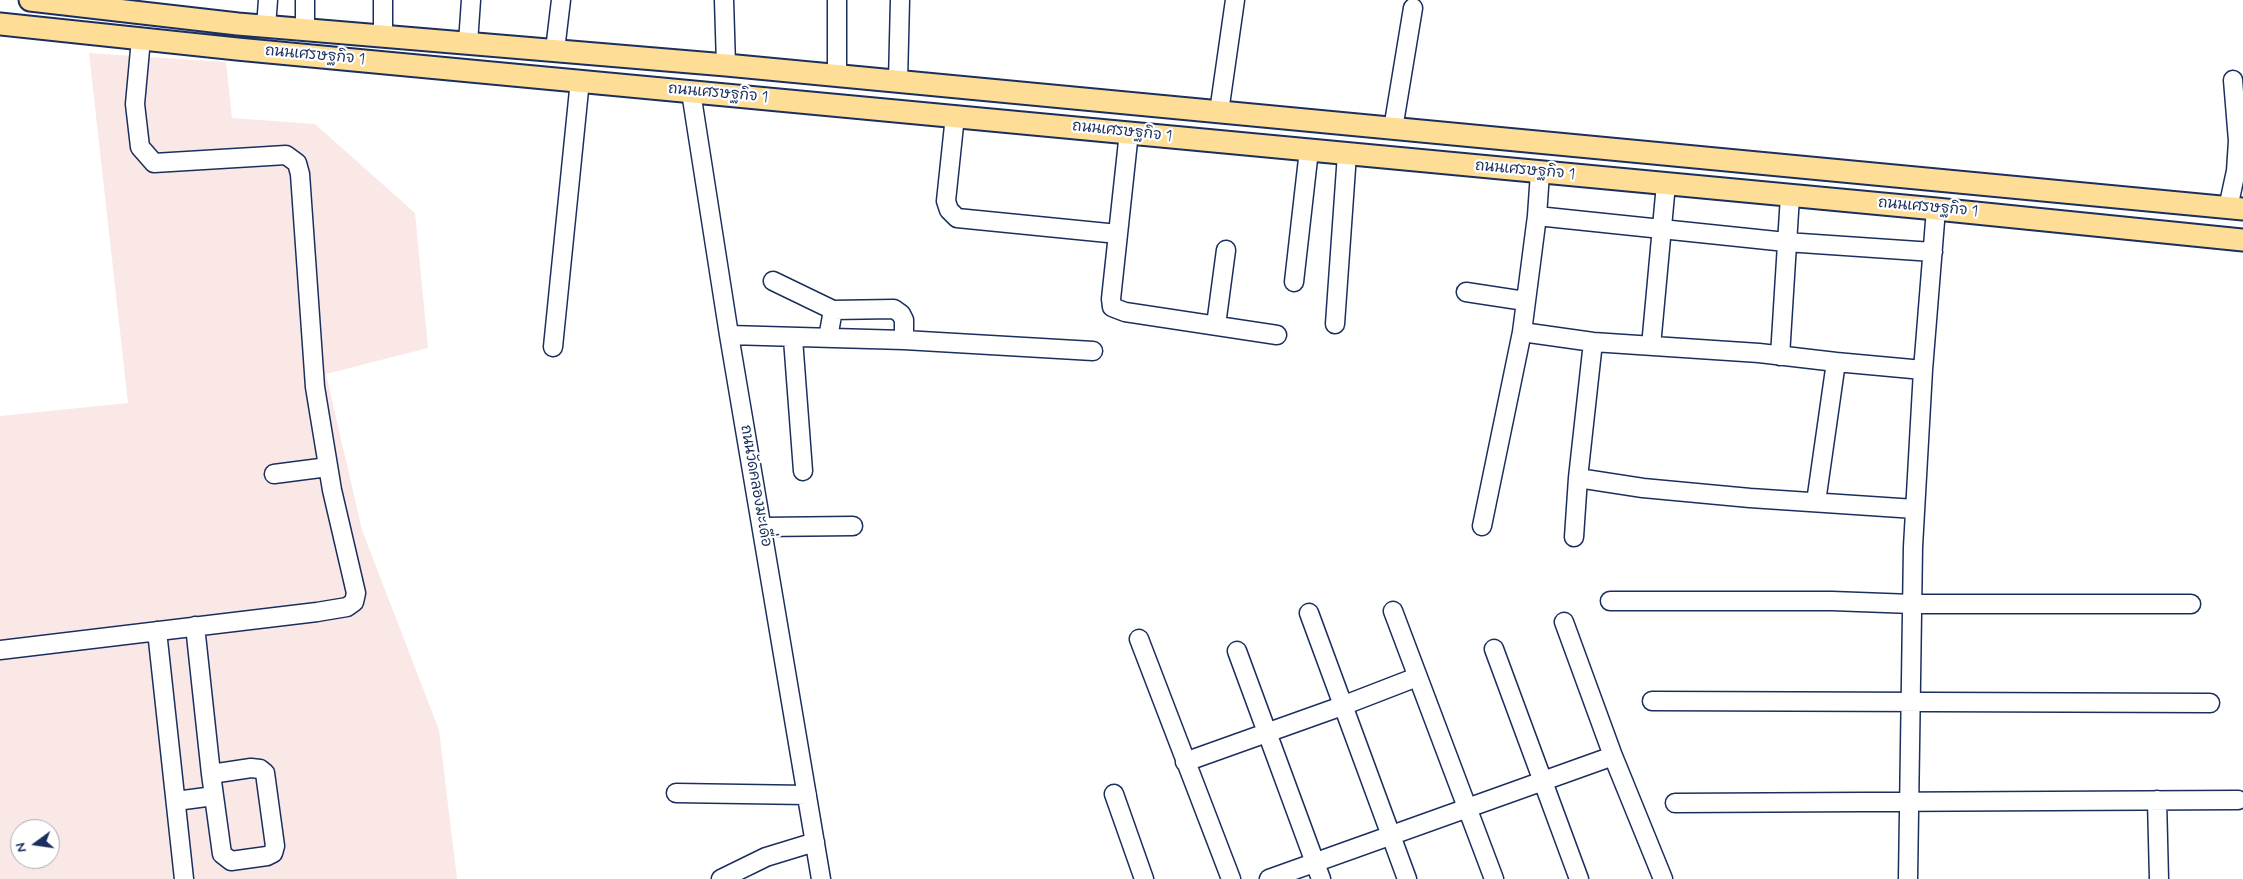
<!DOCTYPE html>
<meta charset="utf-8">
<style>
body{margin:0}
#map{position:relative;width:2243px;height:879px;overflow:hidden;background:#fff;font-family:Mynerve,sans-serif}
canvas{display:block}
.north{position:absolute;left:10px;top:819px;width:50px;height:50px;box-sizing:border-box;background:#fff;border:1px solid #a4acbf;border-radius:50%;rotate:256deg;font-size:14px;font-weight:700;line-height:20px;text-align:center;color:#1b2f5e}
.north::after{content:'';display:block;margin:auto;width:18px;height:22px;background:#1b2f5e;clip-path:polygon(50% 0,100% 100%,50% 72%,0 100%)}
</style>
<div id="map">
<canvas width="2243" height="879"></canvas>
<div class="north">N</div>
</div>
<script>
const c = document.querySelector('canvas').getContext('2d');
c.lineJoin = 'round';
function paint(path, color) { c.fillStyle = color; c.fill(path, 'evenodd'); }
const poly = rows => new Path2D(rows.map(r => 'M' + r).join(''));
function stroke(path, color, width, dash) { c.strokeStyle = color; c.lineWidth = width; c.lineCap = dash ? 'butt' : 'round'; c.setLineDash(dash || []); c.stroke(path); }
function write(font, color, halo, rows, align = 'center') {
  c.font = font + ' Mynerve,"Playpen Sans Thai",sans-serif'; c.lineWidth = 4.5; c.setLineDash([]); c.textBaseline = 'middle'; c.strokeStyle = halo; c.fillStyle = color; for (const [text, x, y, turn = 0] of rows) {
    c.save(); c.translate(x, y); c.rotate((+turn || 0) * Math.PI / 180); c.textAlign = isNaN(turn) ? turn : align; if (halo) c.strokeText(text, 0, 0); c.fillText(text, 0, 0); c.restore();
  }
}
paint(poly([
 [89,53,226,62,232,118,315,124,415,213,428,348,326,374,362,530,439,730,457,879,0,879,0,416,128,403],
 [20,829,50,829,50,859,20,859]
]), '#fae8e6');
const minor = poly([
 [383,0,383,36],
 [724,0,726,65],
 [837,0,837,75],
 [266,27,268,0],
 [305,30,305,0],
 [468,43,471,0],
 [555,50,561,0],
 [898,81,900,0],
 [691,92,729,335,821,879],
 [1219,112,1235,0],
 [955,116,946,201,949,210,957,218,1118,234],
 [1393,129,1413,8],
 [1129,132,1111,299,1112,307,1125,312,1277,335],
 [1540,173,1537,216,1522,332,1593,342,1759,353,1836,362],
 [2228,208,2236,171,2238,141,2233,80],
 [1537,216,1786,242,1933,252],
 [773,281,833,310],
 [1294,282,1309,150],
 [1466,292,1525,301],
 [1335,324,1347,154],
 [1216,325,1226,250],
 [729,335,904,340,1093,351],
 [828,338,833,310,894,309,901,314,904,320,904,340],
 [793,339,803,471],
 [1593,342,1578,478,1643,488,1750,498,1915,509],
 [1651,346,1666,184],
 [553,347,580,80],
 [1780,356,1790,196],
 [274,474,328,467],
 [1816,502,1836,362,1923,370],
 [1482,526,1522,332],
 [762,527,853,526],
 [1574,537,1578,478],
 [1610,601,1832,601,1912,604,2191,604],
 [1393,611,1494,879],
 [1309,613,1407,879],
 [1564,622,1613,756,1663,879],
 [195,626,211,774,214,796,222,854,231,861,267,856,273,853,275,846,265,773,260,769,251,768,211,774],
 [157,631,184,879],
 [1139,639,1231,879],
 [1494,649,1579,879],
 [0,650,317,612,347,607,354,602,356,593,332,490,315,387,300,174,297,163,286,155,154,163,140,147,135,104,141,39],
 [1237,651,1321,879],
 [1652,701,2210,703],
 [1185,762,1342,706,1417,677],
 [676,793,807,795],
 [1114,794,1144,879],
 [2157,800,2159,879],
 [176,801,214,796],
 [1675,803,2238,800],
 [721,879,766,857,815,842],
 [1269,879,1613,756],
 [1908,879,1913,547,1923,370,1936,209]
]);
const major = poly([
 [30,0,238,24,726,65,2243,209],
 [0,24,237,49,1936,209,2243,240]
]);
stroke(minor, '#1b2f5e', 21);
stroke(major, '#1b2f5e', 25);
stroke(minor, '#fff', 18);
stroke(major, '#fedd96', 21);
write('15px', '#1b2f5e', '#fff', [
 ["ถนนเศรษฐกิจ 1",315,56,5],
 ["ถนนเศรษฐกิจ 1",718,94,5],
 ["ถนนเศรษฐกิจ 1",1122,132,6],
 ["ถนนเศรษฐกิจ 1",1525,171,5],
 ["ถนนเศรษฐกิจ 1",1928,208,5],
 ["ถนนวัดคลองมะเดื่อ",755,486,80]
]);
</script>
